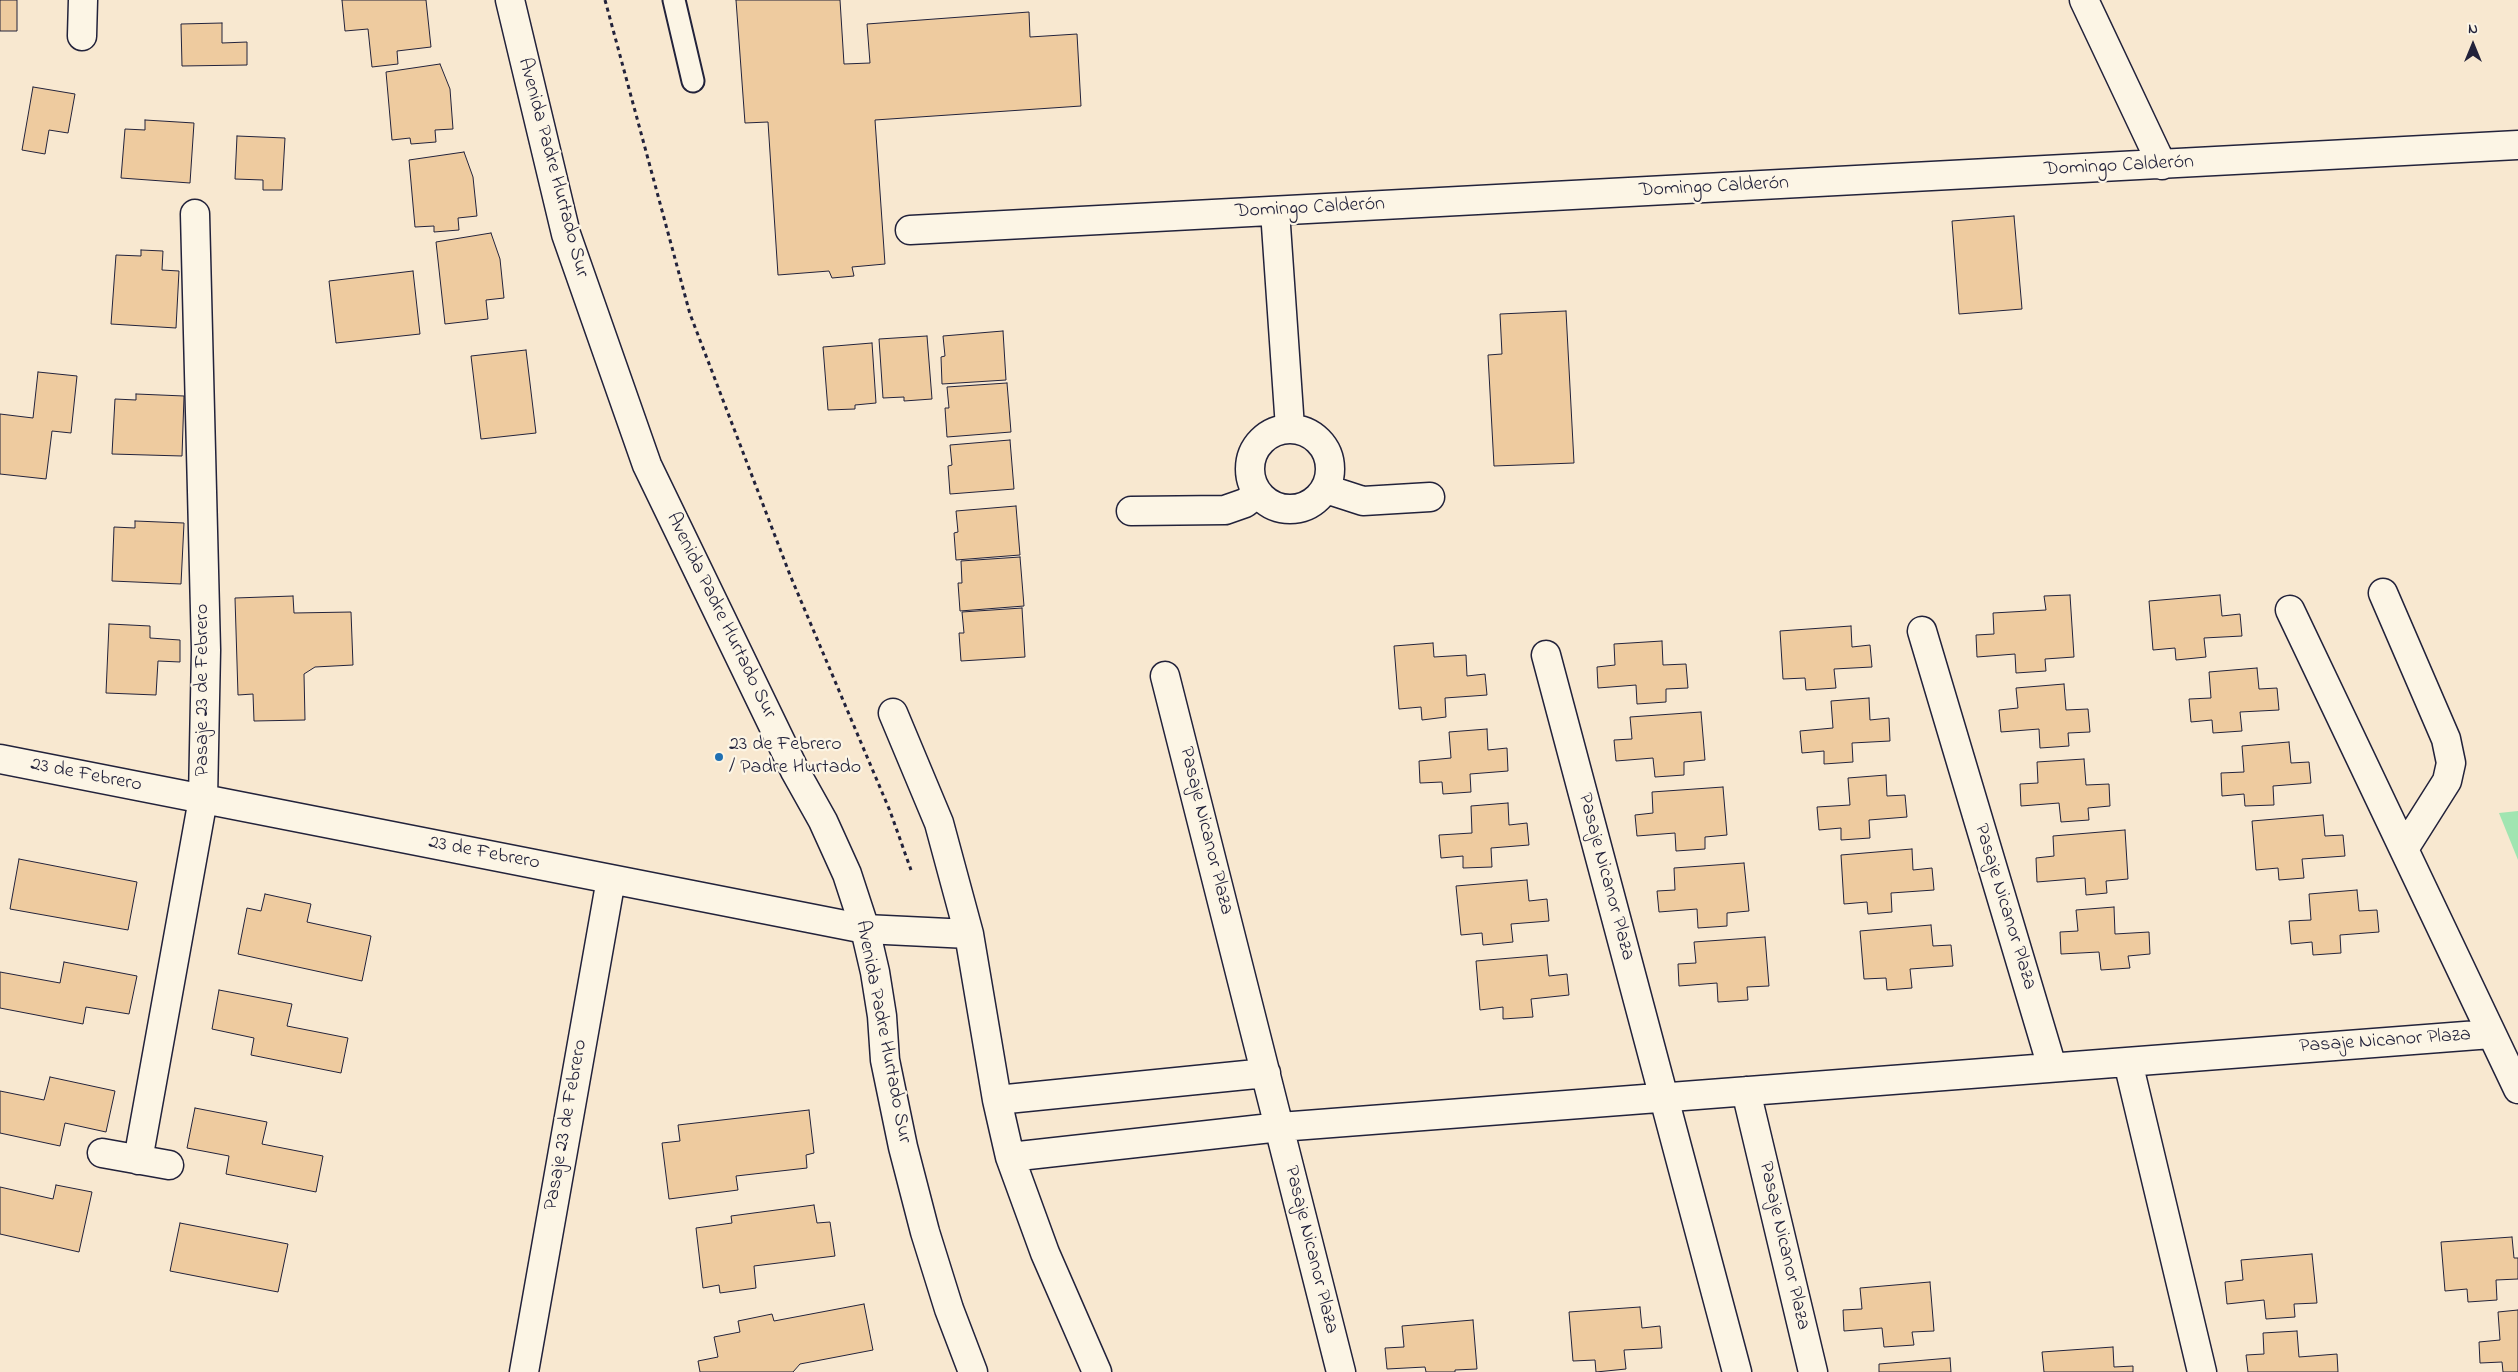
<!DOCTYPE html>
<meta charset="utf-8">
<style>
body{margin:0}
#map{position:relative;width:2518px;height:1372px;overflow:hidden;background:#f8e8d0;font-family:"Indie Flower",sans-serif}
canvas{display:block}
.north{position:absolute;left:2448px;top:20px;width:50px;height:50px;-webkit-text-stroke:4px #fcf5e5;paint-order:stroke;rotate:0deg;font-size:14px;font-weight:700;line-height:20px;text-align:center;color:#22223b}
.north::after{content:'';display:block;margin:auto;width:18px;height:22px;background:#22223b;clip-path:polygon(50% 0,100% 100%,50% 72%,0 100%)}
</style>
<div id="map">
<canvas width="2518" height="1372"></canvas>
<div class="north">N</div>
</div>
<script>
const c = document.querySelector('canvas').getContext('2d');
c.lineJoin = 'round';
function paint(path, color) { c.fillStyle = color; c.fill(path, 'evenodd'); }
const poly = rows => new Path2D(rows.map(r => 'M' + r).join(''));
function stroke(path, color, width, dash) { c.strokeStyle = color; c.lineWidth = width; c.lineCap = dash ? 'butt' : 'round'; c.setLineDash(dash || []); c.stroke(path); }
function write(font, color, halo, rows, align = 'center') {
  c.font = font + ' "Indie Flower",sans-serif'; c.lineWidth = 4.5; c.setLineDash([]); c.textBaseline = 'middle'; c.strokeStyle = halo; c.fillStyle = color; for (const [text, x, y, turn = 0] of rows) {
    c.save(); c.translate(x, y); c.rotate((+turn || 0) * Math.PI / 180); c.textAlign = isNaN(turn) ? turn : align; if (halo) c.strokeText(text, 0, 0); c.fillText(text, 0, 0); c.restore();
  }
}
paint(poly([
 [2518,811,2518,860,2499,813]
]), '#a1e5b1');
const building = poly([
 [0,0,17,0,17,31,0,31,0,0],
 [342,0,426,0,431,47,397,51,398,64,372,67,368,29,345,31,342,0],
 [736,0,840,0,844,64,870,63,867,24,1029,12,1030,37,1077,34,1081,106,875,120,885,264,852,267,854,276,832,278,829,271,778,275,768,122,745,123,736,0],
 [222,23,222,43,247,42,247,65,182,66,181,24,222,23],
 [440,64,450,89,453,129,435,130,436,142,411,144,410,138,392,140,386,72,440,64],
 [33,87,75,94,68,133,49,130,45,154,22,150,33,87],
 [145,120,194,123,190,183,121,178,125,129,145,130,145,120],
 [237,136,285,138,282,190,263,190,263,180,235,179,237,136],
 [464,152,473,177,477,216,458,218,459,230,434,232,434,226,415,227,409,160,464,152],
 [2014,216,2022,309,1959,314,1952,221,2014,216],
 [491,233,500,259,504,298,486,300,488,319,445,324,436,242,491,233],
 [141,250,163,251,162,270,179,271,176,328,111,324,116,255,141,256,141,250],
 [413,271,420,334,336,343,329,281,413,271],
 [1566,311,1574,463,1494,466,1488,355,1502,354,1500,314,1566,311],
 [1003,331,1006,380,942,384,941,357,945,356,943,336,1003,331],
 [927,336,932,399,904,401,904,397,883,398,879,339,927,336],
 [872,343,876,403,855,405,855,409,828,410,823,347,872,343],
 [526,350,536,433,481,439,471,356,526,350],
 [38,372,77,376,71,433,52,431,46,479,0,474,0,414,33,418,38,372],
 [1007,383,1011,432,947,437,945,408,949,408,947,387,1007,383],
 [136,394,184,396,182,456,112,454,115,399,136,400,136,394],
 [1010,440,1014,489,950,494,948,466,952,465,950,445,1010,440],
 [1016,506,1020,555,956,560,954,533,958,532,956,511,1016,506],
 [135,521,184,523,181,584,112,581,114,527,135,528,135,521],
 [1020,557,1024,606,960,611,958,583,962,583,961,561,1020,557],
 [2070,595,2074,657,2045,659,2046,671,2016,673,2015,654,1977,657,1976,635,1994,634,1993,613,2046,610,2044,596,2070,595],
 [2220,595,2222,616,2240,614,2242,636,2204,638,2206,657,2176,660,2175,648,2153,650,2149,601,2220,595],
 [293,596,294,613,351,612,353,665,315,667,304,674,305,720,254,721,253,694,238,695,235,598,293,596],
 [1022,608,1025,657,961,661,959,633,964,633,962,612,1022,608],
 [109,624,150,626,150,638,180,640,180,662,158,661,156,695,106,693,109,624],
 [1851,626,1852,647,1870,645,1872,667,1834,669,1836,688,1806,690,1805,678,1783,679,1780,631,1851,626],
 [1662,641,1663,665,1686,664,1688,688,1666,689,1666,702,1637,704,1636,685,1598,688,1597,667,1615,665,1614,644,1662,641],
 [1433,643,1434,657,1466,655,1467,676,1485,674,1487,695,1445,698,1446,717,1422,720,1421,707,1399,709,1394,646,1433,643],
 [2257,668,2259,689,2277,688,2279,710,2240,712,2242,731,2213,733,2212,720,2191,722,2189,699,2211,698,2209,672,2257,668],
 [2064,684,2066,710,2088,709,2090,732,2068,733,2069,746,2040,748,2039,729,2001,732,1999,710,2018,708,2016,688,2064,684],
 [1869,698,1870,720,1889,718,1890,741,1852,743,1853,762,1824,764,1824,751,1802,753,1800,731,1833,728,1831,701,1869,698],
 [1701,712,1705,760,1684,762,1684,775,1655,777,1653,758,1616,761,1614,740,1632,739,1630,717,1701,712],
 [1487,729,1488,750,1507,748,1508,771,1470,774,1471,792,1443,794,1442,782,1420,783,1419,761,1451,758,1449,732,1487,729],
 [2289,742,2291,763,2309,762,2311,783,2273,786,2274,805,2245,806,2244,794,2222,796,2221,773,2244,772,2242,746,2289,742],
 [2084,759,2086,785,2109,784,2110,806,2088,808,2089,820,2061,822,2059,803,2021,806,2020,784,2038,783,2037,762,2084,759],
 [1886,775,1887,796,1905,795,1907,817,1869,820,1870,838,1841,840,1841,828,1819,830,1817,807,1850,805,1848,778,1886,775],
 [1723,787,1727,835,1705,837,1705,849,1676,851,1675,833,1637,836,1635,815,1653,813,1652,792,1723,787],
 [1508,803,1509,825,1527,823,1529,845,1491,848,1492,867,1463,868,1463,856,1441,858,1439,835,1472,833,1471,806,1508,803],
 [2323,815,2325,836,2343,835,2345,856,2302,859,2304,878,2279,880,2278,868,2256,870,2252,821,2323,815],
 [2125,830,2128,879,2106,881,2107,893,2086,895,2085,878,2037,882,2036,858,2054,856,2053,836,2125,830],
 [1912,849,1913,870,1932,868,1934,890,1891,893,1892,912,1868,914,1867,902,1844,904,1841,855,1912,849],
 [19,859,137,882,128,930,10,909,19,859],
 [1744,863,1749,911,1727,913,1727,926,1698,928,1697,909,1659,912,1657,891,1675,890,1674,868,1744,863],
 [1527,880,1529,901,1547,899,1549,921,1511,924,1513,942,1483,945,1482,933,1461,935,1456,886,1527,880],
 [2357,890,2359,911,2377,910,2379,932,2340,935,2341,953,2313,955,2312,942,2291,944,2289,921,2311,920,2309,894,2357,890],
 [265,894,311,904,307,922,371,936,362,981,238,954,247,908,261,911,265,894],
 [2114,907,2115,934,2149,932,2150,954,2128,956,2130,968,2101,970,2099,952,2061,954,2060,932,2078,931,2076,910,2114,907],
 [1931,925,1933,946,1951,945,1953,966,1910,969,1912,988,1887,990,1886,978,1864,979,1860,931,1931,925],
 [1765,937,1769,986,1747,987,1748,1000,1718,1002,1717,983,1679,986,1678,964,1696,963,1694,942,1765,937],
 [1547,955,1549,976,1567,974,1569,995,1531,999,1533,1017,1503,1019,1503,1007,1480,1010,1476,961,1547,955],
 [64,962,137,976,129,1014,86,1007,83,1024,0,1008,0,972,60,983,64,962],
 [219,990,292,1004,287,1026,348,1038,341,1073,251,1055,254,1038,212,1029,219,990],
 [50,1077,115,1091,106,1132,65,1123,60,1146,0,1133,0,1091,44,1100,50,1077],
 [195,1108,267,1122,262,1144,323,1156,316,1192,226,1174,229,1156,187,1148,195,1108],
 [809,1110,814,1153,806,1155,807,1168,736,1176,738,1190,669,1199,662,1143,680,1141,678,1125,809,1110],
 [56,1185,92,1192,79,1252,0,1234,0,1187,53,1199,56,1185],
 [814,1205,817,1223,830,1222,835,1256,754,1266,756,1288,720,1293,719,1285,703,1288,696,1228,732,1223,731,1216,814,1205],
 [180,1223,288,1244,278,1292,170,1271,180,1223],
 [2512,1237,2514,1258,2518,1258,2518,1279,2496,1280,2497,1300,2468,1302,2467,1289,2445,1291,2441,1242,2512,1237],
 [2312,1254,2317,1303,2294,1304,2295,1317,2266,1319,2264,1300,2227,1304,2225,1282,2243,1280,2241,1260,2312,1254],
 [1930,1282,1934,1331,1912,1332,1914,1345,1884,1347,1882,1328,1844,1331,1843,1310,1862,1309,1860,1288,1930,1282],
 [864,1304,873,1350,800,1364,793,1372,700,1372,698,1361,718,1357,714,1337,740,1332,738,1321,772,1314,774,1321,864,1304],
 [1640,1307,1642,1328,1660,1326,1662,1348,1624,1350,1626,1369,1596,1372,1595,1360,1573,1361,1569,1312,1640,1307],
 [2518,1310,2518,1372,2503,1372,2502,1362,2480,1363,2479,1342,2500,1340,2498,1312,2518,1310],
 [1473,1320,1477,1369,1455,1370,1455,1372,1426,1372,1425,1367,1387,1369,1385,1348,1404,1347,1402,1326,1473,1320],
 [2297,1331,2299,1357,2337,1354,2338,1372,2248,1372,2246,1355,2264,1354,2263,1333,2297,1331],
 [2113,1347,2114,1367,2133,1366,2133,1372,2044,1372,2042,1352,2113,1347],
 [1950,1358,1951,1372,1879,1372,1879,1364,1950,1358]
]);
paint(building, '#eecb9f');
stroke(building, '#22223b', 1);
const lane = poly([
 [674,0,693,81]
]);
const street = poly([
 [2084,0,2162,165],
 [82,36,83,0],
 [1275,211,1290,428],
 [910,230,2518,145],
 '1250 469a40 40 0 1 1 80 0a40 40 0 1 1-80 0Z',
 [1326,489,1363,501,1430,497],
 [1131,511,1225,510,1245,503,1258,493],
 [2383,593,2446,739,2451,763,2447,781,2404,849],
 [2290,610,2518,1089],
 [1922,631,2052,1067],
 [1546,655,1737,1372],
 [1165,676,1341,1372],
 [893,713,939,823,969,934,997,1100,1010,1157,1045,1253,1097,1372],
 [0,759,865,929,969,934],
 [2128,1062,2202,1372],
 [1746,1091,1813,1372],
 [997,1100,1266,1073],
 [102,1153,169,1165],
 [1010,1157,1280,1127,2491,1034],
 [138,1160,203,799,206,650,195,214],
 [524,1372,611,879]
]);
const primary = poly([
 [510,0,566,234,647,465,795,771,823,821,847,874,865,929,875,972,882,1016,885,1060,903,1147,925,1232,949,1309,973,1372]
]);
stroke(lane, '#22223b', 25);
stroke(street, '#22223b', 31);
stroke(primary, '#22223b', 31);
stroke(poly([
 [605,0,690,314,790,575,890,811,911,870]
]), '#22223b', 3, [4, 4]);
stroke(lane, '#fcf5e5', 21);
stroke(street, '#fcf5e5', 28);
stroke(primary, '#fcf5e5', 28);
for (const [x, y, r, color] of [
 [719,757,5,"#1f6fb2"]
]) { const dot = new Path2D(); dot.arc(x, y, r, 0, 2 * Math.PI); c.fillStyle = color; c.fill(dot); stroke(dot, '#fcf5e5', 2); }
write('20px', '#22223b', '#fcf5e5', [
 ["Domingo Calderón",2119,167,-3],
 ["Avenida Padre Hurtado Sur",552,168,75],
 ["Domingo Calderón",1714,188,-3],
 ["Domingo Calderón",1310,209,-3],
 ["Avenida Padre Hurtado Sur",720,616,64],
 ["Pasaje 23 de Febrero",204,690,-90],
 ["23 de Febrero",86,776,11],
 ["Pasaje Nicanor Plaza",1205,831,76],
 ["23 de Febrero",484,854,11],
 ["Pasaje Nicanor Plaza",1605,877,75],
 ["Pasaje Nicanor Plaza",2004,907,73],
 ["Avenida Padre Hurtado Sur",882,1032,79],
 ["Pasaje Nicanor Plaza",2385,1042,-4],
 ["Pasaje 23 de Febrero",567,1125,-80],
 ["Pasaje Nicanor Plaza",1783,1246,77],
 ["Pasaje Nicanor Plaza",1310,1250,76]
]);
write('20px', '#22223b', '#fcf5e5', [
 ["23 de Febrero",729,746],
 ["/ Padre Hurtado",729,769]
], 'left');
</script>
